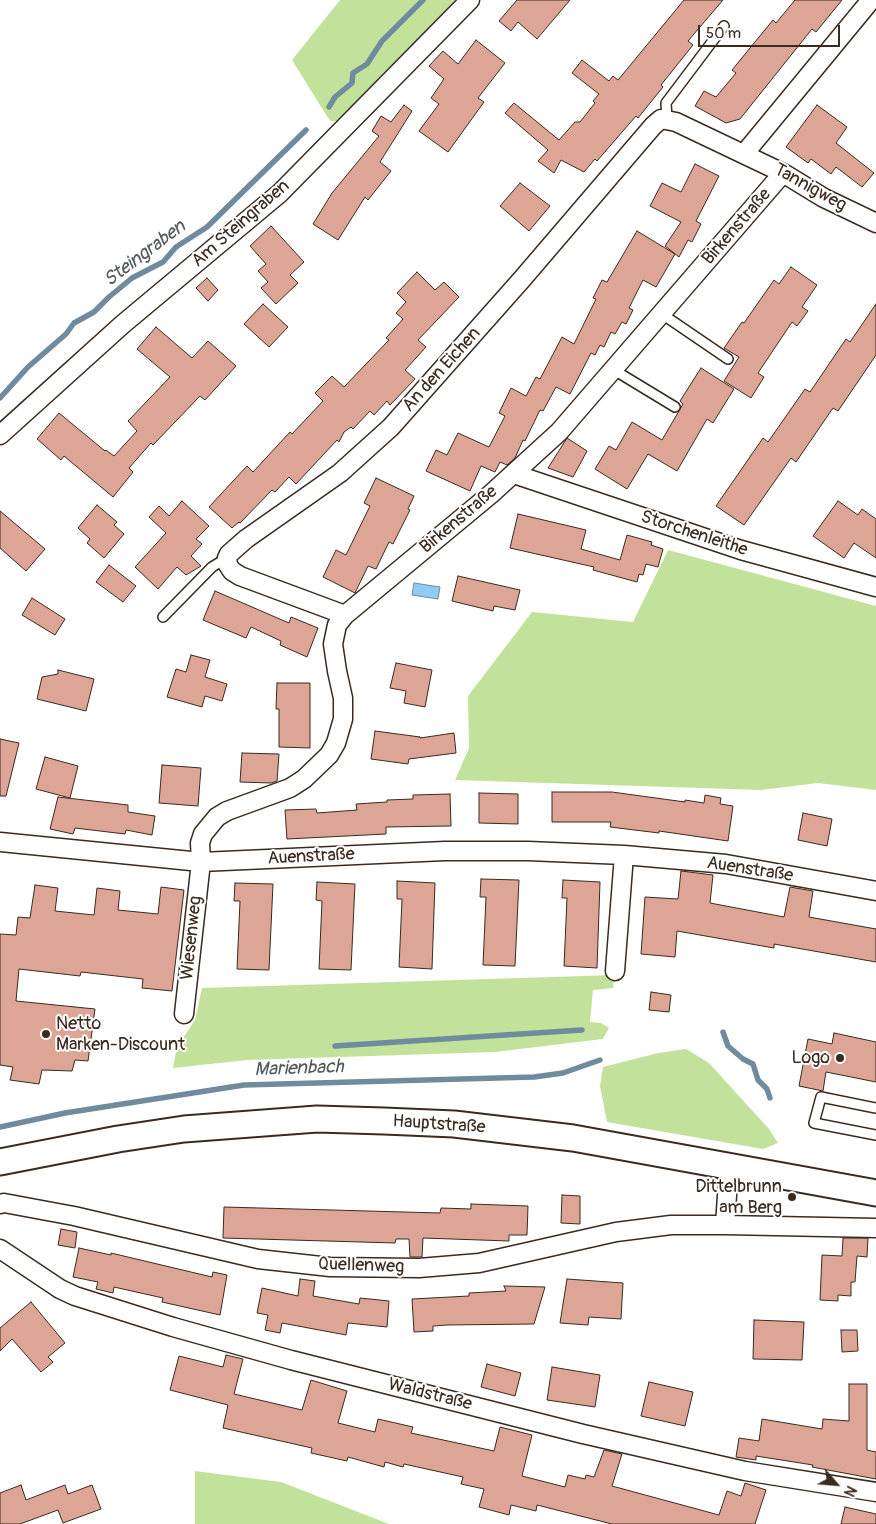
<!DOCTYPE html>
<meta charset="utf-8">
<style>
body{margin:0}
#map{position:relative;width:876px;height:1524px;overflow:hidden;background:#fff;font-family:Pangolin,sans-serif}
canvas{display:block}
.north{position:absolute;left:811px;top:1459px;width:50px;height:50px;-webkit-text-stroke:4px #fff;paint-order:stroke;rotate:117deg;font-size:14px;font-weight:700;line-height:20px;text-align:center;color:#3b2a1e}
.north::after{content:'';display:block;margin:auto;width:18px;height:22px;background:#3b2a1e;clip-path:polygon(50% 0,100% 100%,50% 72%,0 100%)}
.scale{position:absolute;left:698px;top:25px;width:142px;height:22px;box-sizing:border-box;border:2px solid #3b2a1e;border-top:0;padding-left:6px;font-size:15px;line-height:18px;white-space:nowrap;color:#3b2a1e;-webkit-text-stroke:4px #fff;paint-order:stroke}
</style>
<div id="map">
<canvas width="876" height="1524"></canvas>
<div class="north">N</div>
<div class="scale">50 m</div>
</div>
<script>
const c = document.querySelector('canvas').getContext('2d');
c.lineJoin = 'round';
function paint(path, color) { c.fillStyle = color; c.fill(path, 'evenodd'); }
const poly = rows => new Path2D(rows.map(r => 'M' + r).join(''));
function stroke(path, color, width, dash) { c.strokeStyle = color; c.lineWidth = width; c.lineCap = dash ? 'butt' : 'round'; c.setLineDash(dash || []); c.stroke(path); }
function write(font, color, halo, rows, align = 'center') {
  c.font = font + ' Pangolin,sans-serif'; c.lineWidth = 4; c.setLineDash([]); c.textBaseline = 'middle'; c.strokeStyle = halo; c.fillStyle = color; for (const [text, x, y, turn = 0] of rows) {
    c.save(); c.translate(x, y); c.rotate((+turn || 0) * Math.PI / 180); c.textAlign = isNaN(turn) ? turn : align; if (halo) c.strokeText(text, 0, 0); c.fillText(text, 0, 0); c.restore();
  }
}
paint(poly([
 [340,0,455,0,343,118,338,121,331,121,328,118,292,60],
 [668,550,876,606,876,790,818,783,761,790,455,780,469,748,468,696,532,612,633,622],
 [615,975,613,988,593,990,590,1022,601,1023,609,1028,603,1039,495,1052,248,1060,173,1068,177,1047,195,1020,202,988],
 [686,1049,709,1063,769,1129,778,1143,763,1149,607,1122,600,1086,603,1067,658,1053],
 [195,1471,281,1482,389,1524,195,1524]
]), '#c2e29b');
const water = poly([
 [414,583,440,587,438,599,412,595,414,583]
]);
paint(water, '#91cbf1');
stroke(water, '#6f8b9d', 1);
stroke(poly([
 [329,107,335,97,352,83,353,73,367,64,382,41,423,0],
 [0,398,28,367,66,334,74,323,94,312,109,297,132,278,163,262,176,247,207,227,306,130],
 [723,1032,728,1046,743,1059,753,1064,758,1080,767,1089,770,1098],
 [335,1046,582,1030],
 [0,1127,65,1113,244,1085,534,1077,563,1073,600,1060]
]), '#6f8b9d', 5.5);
const building = poly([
 [517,0,570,0,537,39,518,22,511,31,499,21,517,0],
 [684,0,723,0,688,41,693,45,661,85,663,87,638,118,636,116,597,161,595,159,584,172,561,160,554,173,538,161,548,150,505,113,514,103,559,140,575,122,580,122,595,103,593,101,599,94,572,73,582,60,609,81,613,76,618,80,684,0],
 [795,0,842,0,816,32,812,29,740,119,726,123,695,106,704,91,716,97,736,73,732,70,773,20,776,23,795,0],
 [476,40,505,63,478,98,484,102,448,152,419,131,439,104,431,98,444,79,429,66,443,51,458,64,476,40],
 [404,105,412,111,380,162,391,171,368,200,365,197,338,240,313,224,332,193,379,136,372,131,381,116,391,122,404,105],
 [817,105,847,127,836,143,874,173,862,187,836,167,831,174,811,159,808,163,786,147,817,105],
 [695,164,719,176,696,221,701,224,692,242,688,240,679,257,665,246,681,222,650,206,662,183,681,192,695,164],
 [520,183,550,206,529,231,500,206,520,183],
 [271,226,304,262,290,275,298,283,276,304,261,288,268,282,258,271,266,264,250,246,271,226],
 [637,231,675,254,656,287,643,280,629,308,633,310,626,324,622,322,615,334,611,332,604,347,600,345,595,355,591,353,570,394,556,387,543,411,540,410,525,441,523,440,515,458,507,465,500,462,495,472,481,466,470,491,426,471,436,450,447,455,458,433,489,447,505,416,499,413,511,388,526,396,536,377,540,379,562,337,574,344,596,299,593,298,602,280,607,282,637,231],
 [791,267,817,285,802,307,808,311,797,326,792,322,758,373,764,377,751,398,724,381,739,357,724,348,742,322,744,323,774,280,779,284,791,267],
 [417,272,435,290,444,282,459,297,418,340,426,347,405,370,415,379,390,405,387,401,374,415,370,411,353,429,351,427,344,432,339,442,337,440,296,484,289,477,275,492,272,490,240,523,239,522,232,528,209,507,247,466,253,472,290,432,292,434,323,401,315,393,332,376,344,387,389,340,386,338,403,319,396,313,406,302,397,293,417,272],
 [207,278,218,290,208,301,196,288,207,278],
 [263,304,288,327,269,347,244,324,263,304],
 [876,304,876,355,838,411,833,408,796,462,791,458,744,525,716,506,763,438,768,442,805,389,810,392,846,339,850,342,876,304],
 [156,327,192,358,208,341,236,366,205,400,200,396,153,445,151,443,129,468,133,472,113,497,64,456,61,460,37,439,59,413,105,451,106,450,114,456,137,431,128,421,170,377,137,349,156,327],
 [701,368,734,389,713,423,707,419,677,471,648,454,627,489,595,469,609,446,616,450,632,422,662,440,683,404,680,401,701,368],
 [567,438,587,451,573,477,548,468,567,438],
 [376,478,414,496,408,509,410,510,393,544,389,542,376,569,368,566,355,593,323,577,336,550,346,555,370,506,364,503,376,478],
 [182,501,209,526,196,539,202,544,191,556,201,566,186,575,177,567,158,589,135,567,166,533,149,517,159,506,169,516,182,501],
 [838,501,858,515,862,509,876,519,876,558,854,543,844,558,813,536,838,501],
 [97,505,117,522,114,525,124,534,104,558,87,543,90,539,78,528,97,505],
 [0,511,45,549,26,571,0,548,0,511],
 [518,514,586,530,581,549,620,560,627,535,652,542,651,545,663,549,658,567,646,564,643,575,639,574,637,582,593,570,594,567,510,548,518,514],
 [109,565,136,586,123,602,96,582,109,565],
 [458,576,520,590,515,610,494,606,493,611,452,601,458,576],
 [215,591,289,623,291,617,318,628,307,657,280,645,281,641,251,627,246,638,203,620,215,591],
 [32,598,65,619,55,635,22,615,32,598],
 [191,655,210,660,205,677,227,684,222,701,205,696,202,707,167,697,176,669,186,672,191,655],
 [396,663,432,670,425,707,404,703,406,691,390,688,396,663],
 [58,670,94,679,86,711,37,699,42,677,58,674,58,670],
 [277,683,310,683,310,748,279,747,279,709,276,709,277,683],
 [375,731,420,737,420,738,454,733,456,753,409,759,408,764,371,759,375,731],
 [0,739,19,743,6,796,0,796,0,739],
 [242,753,279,754,277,781,271,783,240,782,242,753],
 [45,757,78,766,70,798,36,789,45,757],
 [162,765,201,768,198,806,159,803,162,765],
 [552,792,612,792,685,802,685,800,704,803,705,795,721,798,720,804,733,806,728,841,659,831,659,833,610,827,611,822,552,822,552,792],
 [479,793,518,794,518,824,479,823,479,793],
 [450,794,451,826,386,827,386,834,287,839,285,810,316,809,317,813,357,810,356,804,387,802,387,800,413,799,413,795,450,794],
 [58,797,128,805,128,812,155,816,152,835,126,830,125,834,75,828,73,834,50,829,58,797],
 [803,813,832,819,827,846,798,840,803,813],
 [681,871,713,875,710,903,784,917,790,887,813,891,809,917,876,929,876,962,774,944,774,948,677,931,675,957,641,954,645,897,678,899,681,871],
 [481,879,519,880,515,966,483,965,486,897,480,897,481,879],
 [563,880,600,882,597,968,564,966,567,898,562,898,563,880],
 [397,881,435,883,432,969,399,967,402,899,397,899,397,881],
 [317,882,355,884,351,970,319,969,322,901,316,900,317,882],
 [235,883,273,884,269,970,237,969,240,901,234,901,235,883],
 [35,885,58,888,55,911,94,915,97,888,120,891,118,910,158,914,161,887,184,890,172,991,142,988,143,979,81,972,80,976,19,969,16,1001,95,1009,88,1061,75,1060,72,1071,42,1070,39,1084,10,1080,13,1067,0,1065,0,934,16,935,18,917,30,918,35,885],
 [651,992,671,995,669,1012,649,1010,651,992],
 [834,1033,876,1042,876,1082,826,1072,823,1091,799,1086,808,1039,832,1044,834,1033],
 [562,1195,580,1196,580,1224,561,1223,562,1195],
 [471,1204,528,1206,527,1235,509,1235,509,1241,423,1238,422,1257,410,1257,409,1239,396,1239,395,1243,223,1238,224,1207,440,1213,441,1208,471,1209,471,1204],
 [61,1229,77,1232,75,1248,58,1245,61,1229],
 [843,1238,868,1238,867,1257,857,1256,855,1282,851,1282,851,1296,838,1295,838,1301,820,1300,822,1255,842,1256,843,1238],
 [79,1248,111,1255,111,1253,212,1277,213,1272,227,1275,220,1315,162,1302,163,1298,114,1287,113,1293,96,1289,98,1282,73,1277,79,1248],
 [300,1279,315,1281,313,1296,359,1304,360,1298,389,1301,387,1327,348,1323,346,1335,282,1323,280,1333,265,1330,268,1315,257,1313,262,1288,298,1296,300,1279],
 [567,1279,623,1283,621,1319,589,1317,588,1325,560,1323,567,1279],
 [504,1286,545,1287,534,1324,447,1325,433,1326,433,1331,414,1332,412,1299,469,1296,469,1293,506,1291,504,1286],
 [31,1302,65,1343,48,1357,53,1362,41,1372,12,1339,0,1351,0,1328,31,1302],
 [754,1320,804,1322,802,1360,753,1359,754,1320],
 [841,1330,857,1330,858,1351,842,1352,841,1330],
 [226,1355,243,1359,234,1394,302,1410,311,1380,347,1391,338,1423,375,1432,378,1419,413,1427,411,1433,494,1451,500,1427,532,1435,522,1476,565,1487,568,1475,585,1479,586,1475,594,1477,604,1450,622,1454,612,1486,719,1515,727,1491,741,1496,745,1483,766,1490,755,1524,612,1524,537,1505,536,1511,511,1505,509,1515,479,1507,484,1489,461,1484,463,1477,404,1464,403,1467,385,1462,384,1467,348,1457,347,1461,311,1453,312,1448,223,1428,228,1405,170,1390,179,1356,223,1367,226,1355],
 [487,1364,521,1373,515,1396,481,1387,487,1364],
 [552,1367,600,1375,595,1407,547,1400,552,1367],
 [649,1382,693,1392,685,1426,641,1416,649,1382],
 [849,1384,867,1384,867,1450,876,1452,876,1479,812,1467,813,1465,756,1456,756,1460,736,1457,739,1438,759,1441,762,1419,822,1429,823,1419,849,1421,849,1384],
 [21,1485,26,1500,65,1485,68,1494,92,1485,101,1509,63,1523,58,1510,20,1524,0,1524,0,1493,21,1485],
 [845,1507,876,1514,876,1524,841,1524,845,1507]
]);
paint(building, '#dda595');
stroke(building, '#3b2a1e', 1);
const lane = poly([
 [667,119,666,103,724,26],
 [662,314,728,359],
 [614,370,675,407],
 [163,617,212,567,227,558],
 [876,1108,821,1097,814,1123,876,1135]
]);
const street = poly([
 [744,154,871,0],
 [0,435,123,324,280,193,470,0],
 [514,474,741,550,876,587],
 [345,615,240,576,232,571,228,565,227,558,229,554,246,539,340,473,391,427,523,278,653,126,661,119,676,122,783,173,824,198,876,223],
 [0,842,201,862,445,851,528,851,624,855,726,864,876,891],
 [615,971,624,855],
 [184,1014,201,862,200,843,203,834,217,817,227,811,290,788,304,779,329,755,336,743,343,719,343,698,337,671,333,644,337,625,345,615,491,494,559,432,783,173],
 [0,1204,4,1203,74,1216,258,1259,330,1267,419,1268,479,1263,616,1232,671,1225,725,1225,729,1166],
 [725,1225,876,1228],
 [0,1249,60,1289,75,1296,173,1327,291,1360,583,1434,745,1471,876,1492]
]);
const secondary = poly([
 [0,1162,118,1139,184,1129,317,1119,384,1121,454,1124,573,1138,876,1193]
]);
stroke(lane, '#3b2a1e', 12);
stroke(street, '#3b2a1e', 21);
stroke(secondary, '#3b2a1e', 29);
stroke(lane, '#fff', 9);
stroke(street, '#fff', 18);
stroke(secondary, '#fff', 25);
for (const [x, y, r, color] of [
 [46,1034,5,"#3b2a1e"],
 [840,1058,5,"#3b2a1e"],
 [792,1197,5,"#3b2a1e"]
]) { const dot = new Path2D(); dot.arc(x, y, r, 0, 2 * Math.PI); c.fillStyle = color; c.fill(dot); stroke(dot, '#fff', 2); }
write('18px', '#3b2a1e', '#fff', [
 ["Tannigweg",810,188,29],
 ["Am Steingraben",241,224,-41],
 ["Birkenstraße",737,227,-49],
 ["An den Eichen",442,370,-48],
 ["Birkenstraße",459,520,-40],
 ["Storchenleithe",694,534,18],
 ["Auenstraße",311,857,-3],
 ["Auenstraße",750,870,9],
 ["Wiesenweg",192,938,-84],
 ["Hauptstraße",439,1125,4],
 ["Quellenweg",361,1266,2],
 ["Waldstraße",430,1395,14]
]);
write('18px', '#3b2a1e', '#fff', [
 ["Netto",56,1024,"left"],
 ["Marken-Discount",56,1045,"left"],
 ["Logo",830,1058],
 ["Dittelbrunn",782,1187],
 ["am Berg",782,1208]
], 'right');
write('italic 19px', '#555a5d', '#fff', [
 ["Steingraben",145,254,-37],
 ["Marienbach",299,1069,-2]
]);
</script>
